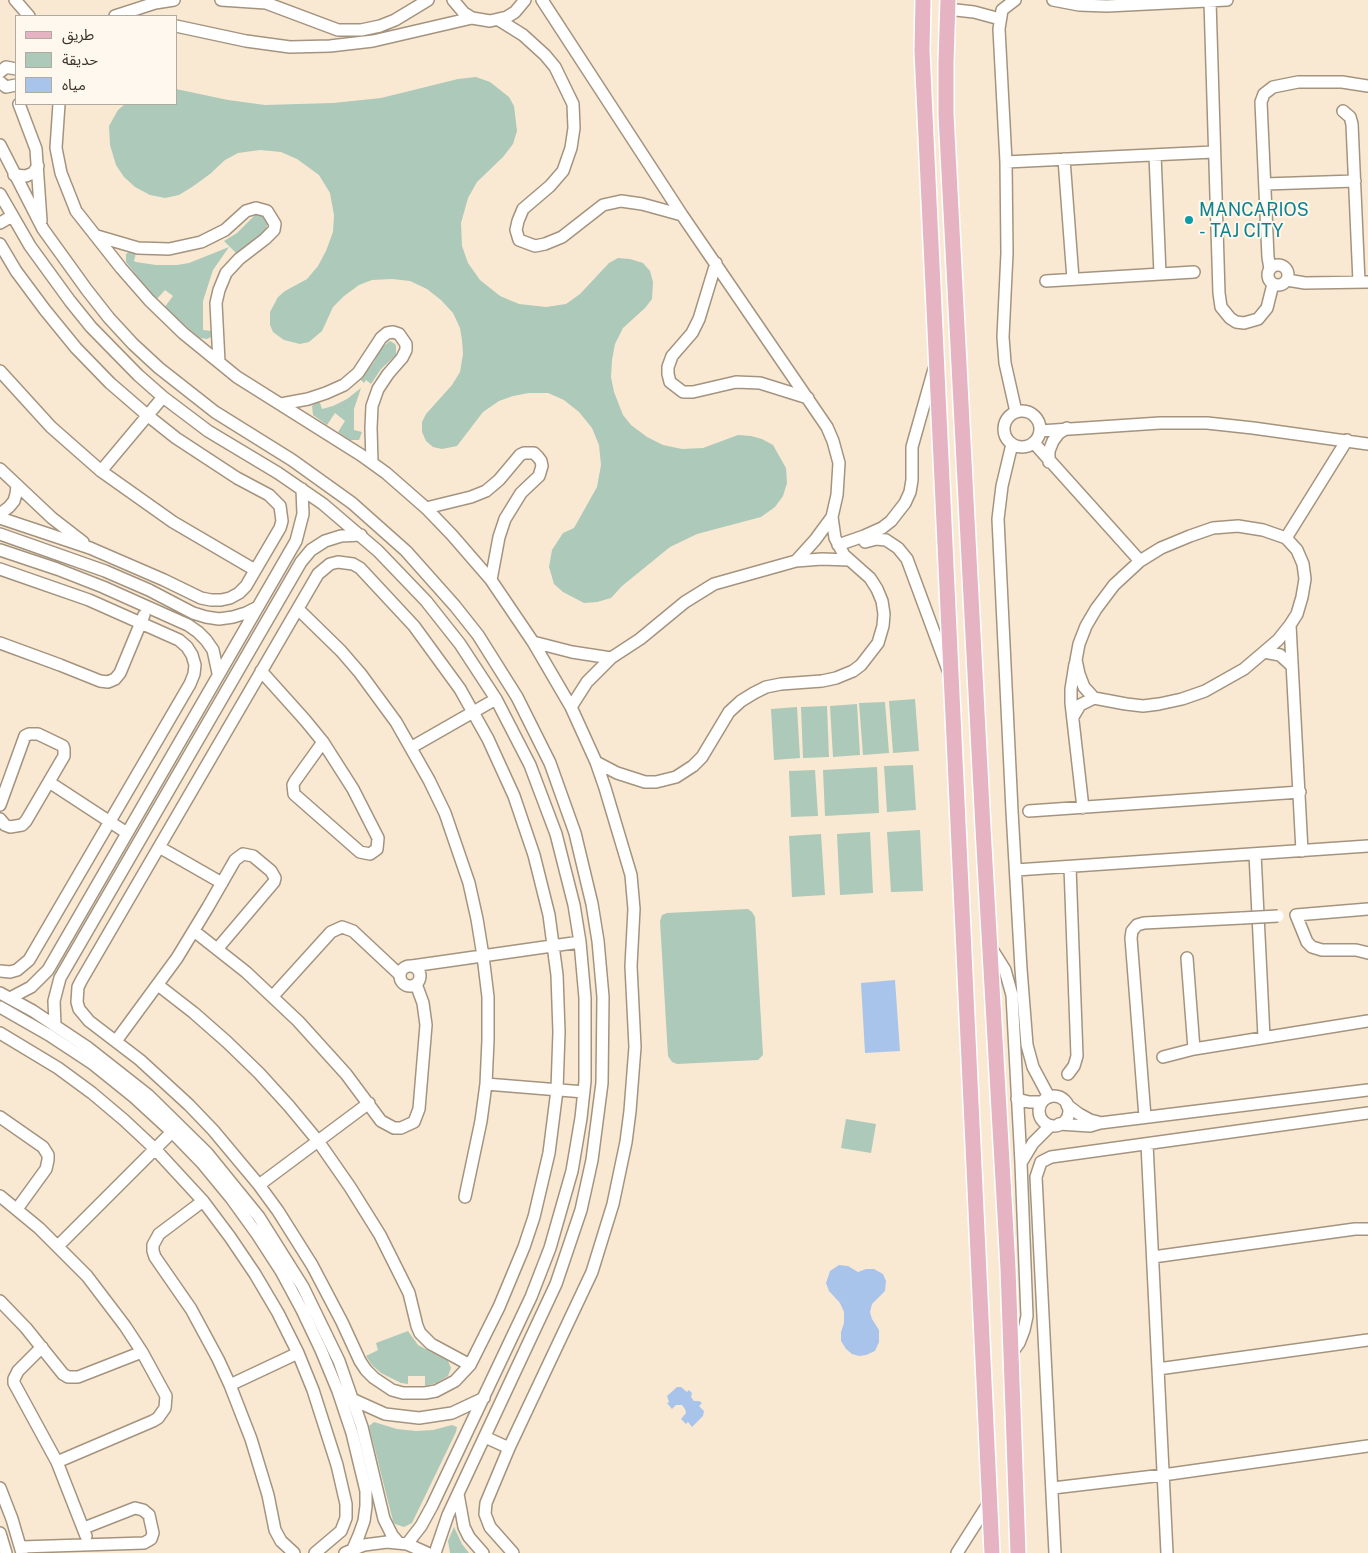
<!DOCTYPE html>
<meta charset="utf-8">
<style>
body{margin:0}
#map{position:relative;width:1368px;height:1553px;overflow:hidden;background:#fae9d2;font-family:"Public Sans","Noto Sans Arabic",sans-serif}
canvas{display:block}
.legend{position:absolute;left:15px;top:15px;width:162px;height:90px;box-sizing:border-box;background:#fef8ee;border:1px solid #b0aaa0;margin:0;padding:6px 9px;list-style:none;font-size:15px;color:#3b342c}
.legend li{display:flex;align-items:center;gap:10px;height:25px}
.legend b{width:25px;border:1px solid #b0aaa0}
</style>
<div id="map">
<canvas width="1368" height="1553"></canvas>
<ul class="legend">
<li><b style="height:6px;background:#e5b3c2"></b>طريق</li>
<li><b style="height:14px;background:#acc9b9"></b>حديقة</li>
<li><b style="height:14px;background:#a9c4eb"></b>مياه</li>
</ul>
</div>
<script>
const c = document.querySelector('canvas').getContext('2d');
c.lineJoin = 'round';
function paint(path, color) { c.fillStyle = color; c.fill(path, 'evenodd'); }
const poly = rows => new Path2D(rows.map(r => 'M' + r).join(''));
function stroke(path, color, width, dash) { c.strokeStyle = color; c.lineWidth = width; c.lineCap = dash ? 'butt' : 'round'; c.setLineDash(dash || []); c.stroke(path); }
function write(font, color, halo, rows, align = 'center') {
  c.font = font + ' "Public Sans",sans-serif'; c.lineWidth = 4; c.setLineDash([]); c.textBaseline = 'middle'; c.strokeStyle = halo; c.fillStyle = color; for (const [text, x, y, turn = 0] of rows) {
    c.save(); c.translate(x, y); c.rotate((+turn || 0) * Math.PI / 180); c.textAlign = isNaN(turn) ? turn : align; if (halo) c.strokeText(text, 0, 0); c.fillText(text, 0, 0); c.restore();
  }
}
paint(poly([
 [476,77,490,82,509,97,514,106,517,131,513,144,503,157,477,182,468,198,461,223,462,246,468,263,480,280,500,296,519,304,546,307,566,304,580,294,609,263,618,258,630,259,643,263,650,271,653,282,652,299,645,308,623,328,615,344,612,360,611,377,614,392,623,415,631,425,647,437,663,445,682,449,703,448,738,435,751,436,762,439,773,445,786,468,787,483,783,496,775,507,761,517,697,534,670,547,622,586,611,598,597,602,584,603,563,592,554,584,549,567,552,550,563,533,574,528,597,487,601,465,599,445,592,428,579,412,564,400,548,393,529,393,513,396,499,401,483,412,457,446,442,449,433,447,426,441,422,432,422,422,426,414,452,385,460,372,463,354,462,340,460,328,453,313,441,300,427,289,410,281,392,279,372,280,359,285,344,296,333,307,322,331,309,342,300,344,284,340,273,332,270,325,270,312,278,297,285,291,307,279,318,266,326,251,333,232,334,215,330,193,319,175,297,159,281,152,260,150,238,153,225,160,210,174,192,187,179,195,165,198,150,195,135,187,124,177,116,165,110,145,109,126,118,110,125,104,176,104,176,89,228,100,265,105,333,103,381,98,458,79],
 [256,214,259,214,266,218,268,222,265,232,236,253,224,241,237,233],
 [229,247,213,270,203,301,203,330,211,331,211,337,207,339,200,338,164,308,173,296,165,290,156,300,126,262,126,254,129,252,134,252,136,253,134,261,136,262,156,265,177,265,189,263],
 [390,341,395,344,396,346,396,355,381,369,371,384,366,380,364,383,360,379,374,362,380,349],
 [361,388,354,409,354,430,362,432,359,440,350,440,338,432,345,421,335,413,327,425,313,415,312,406,317,402,320,403,322,409,333,406,347,399],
 [915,699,919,751,893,753,889,701],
 [885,702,889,753,863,755,859,703],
 [857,704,860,755,833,757,830,706],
 [827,706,829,757,803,758,801,707],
 [797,707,800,758,774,760,771,709],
 [913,765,916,810,887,812,884,766],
 [877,767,879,813,825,816,823,770],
 [815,770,818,816,791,817,789,771],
 [920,830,923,891,891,892,887,832],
 [870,832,873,893,840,895,837,834],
 [821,834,825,895,792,897,789,836],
 [748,909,752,912,755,917,763,1055,758,1060,677,1064,672,1062,668,1056,660,921,662,915,667,913],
 [846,1119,876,1124,871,1153,841,1148],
 [408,1331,418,1345,448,1361,451,1368,448,1376,436,1383,425,1386,425,1376,408,1376,408,1384,401,1383,381,1373,372,1365,366,1356,378,1350,376,1343],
 [374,1422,397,1429,416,1431,433,1430,452,1425,457,1427,456,1432,412,1523,404,1527,395,1524,393,1521,369,1426],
 [454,1527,462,1544,469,1553,450,1553,448,1541]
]), '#acc9b9');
paint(poly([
 [895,980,900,1051,865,1053,861,983],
 [839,1265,848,1266,858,1272,866,1269,874,1269,883,1274,886,1281,885,1291,872,1304,870,1312,872,1319,879,1330,879,1342,875,1351,866,1355,859,1356,852,1354,846,1349,841,1341,841,1332,844,1323,844,1312,840,1303,829,1291,826,1283,830,1271],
 [677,1387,681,1387,687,1392,689,1390,692,1393,691,1397,694,1401,699,1401,702,1403,699,1406,704,1411,703,1416,692,1427,688,1422,686,1424,681,1419,686,1413,685,1409,682,1405,676,1405,672,1409,667,1403,669,1402,667,1396]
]), '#a9c4eb');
const minor = poly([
 [15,0,29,16],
 [221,0,266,3,338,30,361,30,380,26,395,20,428,0],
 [453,0,464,13,472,18,490,21,507,17,515,12,525,0],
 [542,0,682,215,827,427,833,441,839,463,837,495,832,517,835,538,844,555,870,578,877,589,882,601,884,614,883,626,878,643,861,665,853,671,836,678,822,681,781,684,766,687,754,693,741,701,729,712,702,757,693,766,676,777,656,782,645,782,617,773,596,762],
 [1015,0,1002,10,999,29,1006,162,1007,253,1003,337,1005,363,1016,412],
 [1053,0,1079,5,1107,6,1227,0],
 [1210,1,1219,293,1221,307,1230,318,1236,322,1244,323,1258,319,1267,308,1273,284],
 [947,9,974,12,1000,19],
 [115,16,155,3,174,0],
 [499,20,523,35,545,55,555,67,573,104,574,128,571,148,563,171,550,186,523,209,518,221,516,230,519,240,535,246,545,244,562,237,603,205,621,201,642,204,682,215],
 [176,26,246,41,290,47,330,46,373,41,472,18],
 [0,72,6,67,16,69],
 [0,82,6,87,16,85],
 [19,104,36,149,41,221],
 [59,104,56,148,61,173,76,211,121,268,149,300,183,333,237,377,361,455,386,473,426,508,452,535,491,580,533,642,571,707,596,762,605,788,631,875,634,909,631,966,635,1047,630,1111,626,1142,613,1204,592,1272,509,1448,486,1503,485,1514,490,1527,513,1553],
 [1343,111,1350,117,1352,124,1359,282],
 [0,145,43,229,87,290,109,318,133,344,159,368,215,412,292,460,352,503,406,551,455,606,478,635,517,697,550,763,575,833,592,904,598,941,603,997,602,1083,592,1160,581,1210,556,1284,448,1515,435,1553],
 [1155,155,1160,274],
 [1064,159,1073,279],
 [1006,162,1213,152],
 [14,175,26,176,33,173,38,166],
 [1265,184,1355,181],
 [0,194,30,246,70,301,91,327,138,375,163,397,208,431,278,473,323,504,378,551,426,601,460,644,496,699,530,765,556,834,574,905,580,942,585,998,585,1081,581,1118,572,1171,550,1248,531,1297,432,1506,421,1526,407,1544],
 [0,223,12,216],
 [97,236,138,248,169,249,201,242,225,230,246,211,256,208,267,211,275,224,274,230,265,239,239,259,226,273,219,290,216,303,219,362],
 [0,244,16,271,45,310,76,348,110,383,147,415,176,438,237,478,269,495,280,506,282,521,280,528,246,586,239,593,230,598,221,600,211,600,201,598,164,580,90,548,0,518],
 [716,263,699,319,692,333,672,356,668,367,668,374,670,382,683,392,693,392,736,382,760,383,808,398],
 '1268 275a10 10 0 1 1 20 0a10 10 0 1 1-20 0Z',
 [1270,269,1268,257,1261,102,1264,94,1273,87,1298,82,1342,82,1368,86],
 [1287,280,1305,283,1368,282],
 [1046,281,1194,272],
 [0,371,51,427,101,471,173,522,255,570],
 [281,404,308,399,326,393,344,385,358,373,381,338,387,333,393,332,399,334,406,344,406,350,402,358,388,374,378,389,372,406,371,428,372,463],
 '1004 429a18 18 0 1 1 36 0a18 18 0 1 1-36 0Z',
 [1040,431,1160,423,1207,423,1253,428,1368,444],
 [1034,443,1140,561],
 [1012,444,1002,486,998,519,1012,811,1021,969,1027,1045,1033,1067,1049,1097],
 [1049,462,1049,451,1053,441,1059,433,1067,428],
 [0,469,52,518,83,542],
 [101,471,163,397],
 [426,508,471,497,486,491,499,480,520,455,524,453,534,453,538,457,541,461,542,466,539,476,521,493,505,519,499,537,491,580],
 [0,514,9,507,14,501,16,494,17,486],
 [0,534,105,571,149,590,193,613,206,617,219,619,233,617,246,613,256,608],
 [1286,538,1347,440],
 [865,542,876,539,886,540,898,548,907,559,948,670],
 [838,545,864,536,882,528,891,521,905,503,910,492,912,480,912,447,934,369],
 [0,550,57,569,103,587,188,625,198,632,206,640,213,650,218,673],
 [796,561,815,540,832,517],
 [338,562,353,564,360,568,414,626,460,689,488,739,514,796,534,855,549,915,557,975,559,1032,557,1090,549,1153,534,1217,524,1247,499,1307,470,1365,455,1381,436,1391,425,1393,403,1393,392,1390,374,1378,366,1370,360,1361,342,1322,312,1265,278,1211,259,1185,213,1130,189,1105,140,1060,89,1021,79,1009,77,1002,78,987,81,981,318,574,330,564,338,562],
 [0,569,89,600,179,640,187,647,192,655,195,665,194,674,190,684,29,960,17,970,10,972,0,971],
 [298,609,341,651,360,673,396,722,429,780,445,813,469,883,477,919,483,956,488,997,488,1040,486,1084,481,1121,465,1197],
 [1290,625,1302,851],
 [533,642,572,652,611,658],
 [0,643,60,665,100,681,108,682,115,679,120,673,144,615],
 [1264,652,1278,640,1290,625,1297,614,1302,597,1305,579,1303,564,1297,550,1286,538,1263,530,1238,526,1213,528,1190,536,1161,548,1140,561,1114,585,1096,609,1086,626,1079,644,1076,660,1079,674,1084,687,1094,698,1126,704,1143,706,1159,704,1182,699,1205,691,1244,669,1264,652,1280,655,1292,666],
 [1075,664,1071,689,1071,703,1083,808],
 [261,671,305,720,323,742,353,789,378,838,377,849,370,854,360,852,294,794,293,785,295,781,323,742],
 [571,707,587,682,611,658,640,639,685,602,714,584,796,561,822,559,849,560],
 [1073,717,1080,705,1094,698],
 [412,747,496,699],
 [49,782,127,833],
 [0,805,25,736,29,734,38,734,63,746,64,749,64,756,26,821,22,825,10,827,5,825,0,819],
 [1029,811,1300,792],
 [159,847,222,883],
 [1255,854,1264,1037],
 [1016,870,1368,846],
 [1368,909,1296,915,1307,942,1312,947,1322,950,1356,950,1368,953],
 [194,931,246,972,298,1021,346,1074,381,1121,394,1128,401,1128,414,1122,419,1109,426,1025,423,1003,416,984],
 [990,946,1005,970,1012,995,1021,1163,1027,1316,1024,1330,1019,1343,1011,1354],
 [1187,958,1194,1049],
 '400 976a10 10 0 1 1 20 0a10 10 0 1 1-20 0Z',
 [412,966,580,942],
 [158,985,194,1013,227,1042,259,1073,289,1106,318,1141,350,1187,380,1235,409,1293,417,1326,420,1333,431,1344,470,1365],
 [0,993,33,1011,87,1047,148,1095,207,1153,259,1217,303,1287,339,1361,362,1427,384,1519,392,1535,398,1542],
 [273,996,331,932,342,927,353,931,400,975],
 [10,998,31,987,48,970,296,541,303,514,302,489],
 [0,1007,49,1035,93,1064,134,1097,172,1132,203,1164,231,1198,257,1234,281,1271,302,1310,321,1350,338,1391,352,1433,366,1491,366,1506,364,1521,359,1535,353,1549],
 [55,1025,54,1001,60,978,301,562,311,550,325,541,341,536,361,535],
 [0,1033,58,1068,92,1093,124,1120,155,1149,203,1201,230,1237,255,1274,278,1313,298,1353,313,1390,337,1465,346,1504,346,1518,341,1531,315,1553],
 [116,1041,177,958,208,907,235,860,243,854,253,856,271,871,275,878,274,882,218,948],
 [1163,1057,1194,1049,1368,1021],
 [1068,1074,1074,1066,1077,1056,1070,867],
 [486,1084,584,1092],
 '1039 1111a15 15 0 1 1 30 0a15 15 0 1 1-30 0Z',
 [1017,1099,1029,1102,1042,1102],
 [1067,1105,1079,1114,1090,1120,1098,1122],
 [0,1117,43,1147,48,1155,48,1160,46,1169,17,1209],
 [1145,1117,1131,938,1132,931,1137,925,1144,923,1242,918],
 [1059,1124,1090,1126,1100,1123,1368,1090],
 [1147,1144,1167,1553],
 [1021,1163,1033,1143,1050,1126],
 [259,1185,369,1103],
 [0,1196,39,1228,87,1276,125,1326,142,1352,166,1396,165,1408,158,1418,153,1421,57,1462],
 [203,1201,159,1234,153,1245,153,1251,155,1257,191,1309,218,1359,230,1385,251,1439,268,1495,275,1530,281,1541,294,1553],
 [58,1246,172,1132],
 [1153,1257,1355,1229,1368,1229],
 [0,1301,26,1328,63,1374,68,1377,78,1377,142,1352],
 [42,1347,18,1371,14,1379,14,1383,57,1462,86,1536],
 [1158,1369,1368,1340],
 [230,1385,298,1353],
 [354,1400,385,1414,419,1418,452,1413,484,1398],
 [485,1437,509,1448],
 [0,1488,12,1519,22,1553],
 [1053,1488,1163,1475,1368,1446],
 [458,1494,464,1527,469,1537,483,1553],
 [0,1533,6,1553],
 [21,1547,144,1543,151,1539,153,1533,149,1515,143,1510,135,1508,84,1528],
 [345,1553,364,1545,387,1542,407,1544,427,1553],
 [957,1553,990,1501],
 [1055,1553,1036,1177,1041,1162,1051,1157,1368,1113]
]);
const major = poly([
 [923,0,922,51,925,115,992,1553],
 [948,0,946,62,946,114,983,828,1008,1268,1018,1553]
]);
stroke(minor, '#a4947f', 14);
stroke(major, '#fff', 18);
stroke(minor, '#fff', 11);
stroke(major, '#e5b3c2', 15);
const minorBridge = poly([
 [1242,918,1278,916]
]);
stroke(minorBridge, '#a4947f', 14, []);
stroke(minorBridge, '#fff', 11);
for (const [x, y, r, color] of [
 [1189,220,5,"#0f9aa8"]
]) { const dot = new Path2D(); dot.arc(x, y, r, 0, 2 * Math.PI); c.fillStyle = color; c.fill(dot); stroke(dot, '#fef8ee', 2); }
write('18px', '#0d838f', '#fef8ee', [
 ["MANCARIOS",1199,210],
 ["- TAJ CITY",1199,231]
], 'left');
</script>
